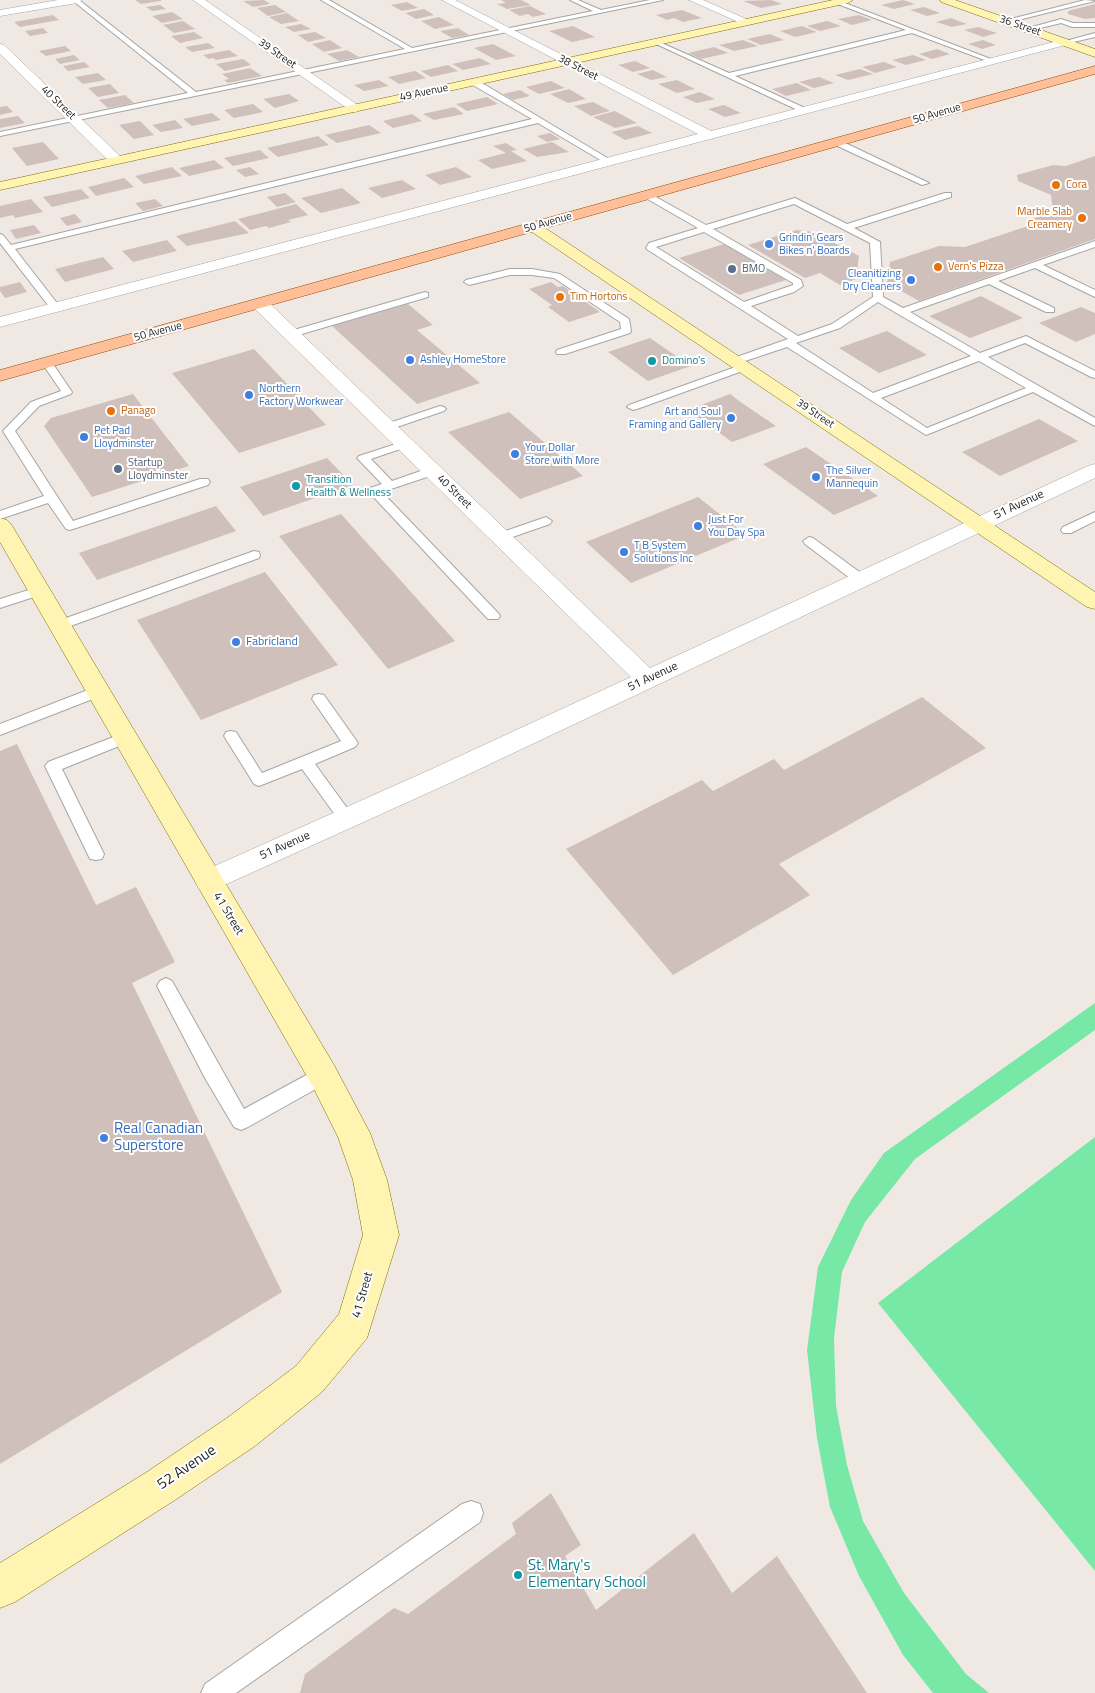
<!DOCTYPE html>
<style>
body{margin:0}
canvas{display:block;background:#f0e9e3}
</style>
<canvas width="1095" height="1693"></canvas>
<script>
const c = document.querySelector('canvas').getContext('2d');
c.lineJoin = 'round';
function paint(path, color) { c.fillStyle = color; c.fill(path, 'evenodd'); }
const poly = rows => new Path2D(rows.map(r => 'M' + r).join(''));
function stroke(path, color, width, dash) { c.strokeStyle = color; c.lineWidth = width; c.lineCap = dash ? 'butt' : 'round'; c.setLineDash(dash || []); c.stroke(path); }
function write(font, color, halo, rows, align = 'center') {
  c.font = font + ' "Titillium Web",sans-serif'; c.lineWidth = 4; c.setLineDash([]); c.textBaseline = 'middle'; c.strokeStyle = halo; c.fillStyle = color; for (const [text, x, y, turn = 0] of rows) {
    c.save(); c.translate(x, y); c.rotate((+turn || 0) * Math.PI / 180); c.textAlign = isNaN(turn) ? turn : align; if (halo) c.strokeText(text, 0, 0); c.fillText(text, 0, 0); c.restore();
  }
}
paint(poly([
 [1095,1003,1095,1030,915,1159,865,1222,842,1272,834,1338,836,1406,847,1465,863,1521,904,1593,966,1674,989,1693,933,1693,903,1655,859,1576,830,1507,817,1438,807,1350,818,1267,851,1200,884,1153],
 [1095,1137,1095,1571,878,1303]
]), '#78e8a7');
paint(poly([
 [135,0,161,0,161,1,141,4],
 [264,0,270,4,253,7,243,1],
 [501,0,521,0,531,5,507,9,497,4,506,3],
 [771,0,782,4,761,8,743,1],
 [903,0,915,4,894,9,881,5],
 [407,2,418,8,402,11,391,5],
 [1095,4,1095,18,1085,19,1068,14,1068,11],
 [160,5,166,9,152,11,146,7],
 [275,5,286,12,268,16,257,8],
 [530,6,546,14,533,17,528,14,520,16,509,10],
 [924,7,940,13,927,16,910,10],
 [424,9,434,15,416,19,405,13],
 [682,10,702,18,683,22,674,18,667,20,656,15],
 [172,12,183,19,162,23,152,16],
 [287,13,299,21,281,24,269,17],
 [53,15,59,20,20,27,14,22],
 [859,15,872,20,852,25,838,19],
 [439,17,454,25,435,29,421,21],
 [951,18,967,24,952,27,936,22],
 [183,21,195,29,174,33,163,25],
 [827,21,841,26,820,31,807,26],
 [301,24,311,29,294,32,285,27],
 [573,26,595,37,572,42,549,31],
 [802,26,817,32,795,37,780,31],
 [978,27,997,33,983,37,964,30],
 [43,28,48,33,30,36,25,31],
 [458,28,469,35,452,38,440,31],
 [194,32,203,38,180,43,171,36],
 [315,32,326,38,308,42,298,35],
 [770,34,784,40,761,45,747,39],
 [330,40,342,48,324,52,312,44],
 [743,40,758,46,734,51,719,45],
 [983,40,996,45,982,49,968,44],
 [208,43,215,48,192,52,185,47],
 [493,44,516,56,496,60,474,48],
 [65,46,71,51,46,56,39,51],
 [714,47,728,53,701,59,688,53],
 [937,49,950,54,932,59,919,54],
 [229,50,238,56,216,60,213,58,209,59,203,55],
 [347,50,359,57,339,61,327,54],
 [74,55,80,60,60,64,55,59],
 [913,55,926,60,906,65,892,60],
 [480,58,491,64,463,70,452,64],
 [243,59,251,65,225,71,216,64],
 [635,61,650,68,633,72,618,65],
 [84,62,90,67,68,71,63,66],
 [884,62,897,67,875,73,862,67],
 [448,65,458,71,431,77,421,71],
 [250,68,262,76,228,83,224,80,229,79,222,74],
 [860,69,873,74,848,80,835,75],
 [653,70,667,77,651,80,637,74],
 [415,71,426,78,399,84,388,77],
 [98,73,106,80,83,84,75,77],
 [819,77,834,83,814,88,799,82],
 [379,80,389,86,364,91,354,85],
 [677,80,695,89,677,93,658,84],
 [551,81,565,88,539,94,526,87],
 [797,83,811,90,786,96,772,89],
 [110,84,119,93,98,97,88,88],
 [569,89,586,99,568,103,550,94],
 [520,90,530,96,513,100,503,94],
 [700,92,715,99,697,103,683,97],
 [289,94,299,101,275,108,263,99],
 [125,95,134,103,108,108,99,100],
 [487,97,498,104,467,111,456,104],
 [593,102,610,111,591,116,574,106],
 [253,104,263,112,234,118,224,110],
 [724,105,741,113,725,117,708,109],
 [7,106,13,112,0,115,0,107],
 [454,107,464,114,434,120,423,114],
 [615,111,637,123,615,128,593,117],
 [212,113,221,120,192,126,183,119],
 [412,114,422,121,393,128,383,121],
 [18,116,25,123,0,128,0,119],
 [175,120,183,128,161,132,152,125],
 [140,121,154,135,134,139,119,125],
 [369,125,381,133,337,143,325,135],
 [638,126,652,133,625,140,611,132],
 [550,133,560,139,547,142,537,136],
 [318,136,329,145,278,157,267,148],
 [43,142,59,159,27,166,12,148],
 [552,142,569,152,537,157,523,149],
 [506,143,517,150,511,151,527,161,492,169,478,160,506,153,493,146],
 [260,150,269,158,233,166,224,158],
 [1095,156,1095,239,919,301,887,283,890,262,939,246,965,247,1034,224,1032,219,1053,212,1051,195,1018,181,1017,175,1053,165,1066,166],
 [214,160,224,168,189,176,179,168],
 [172,167,182,176,144,184,135,176],
 [250,167,259,174,245,177,236,170],
 [456,167,472,177,440,185,425,175],
 [124,178,134,187,96,196,88,187],
 [402,180,416,189,382,198,368,188],
 [342,188,361,203,321,213,301,198],
 [81,189,90,198,52,207,43,197],
 [285,193,296,202,277,207,267,197],
 [31,199,43,212,15,218,13,215,0,218,0,206],
 [155,199,163,206,143,211,135,203],
 [296,204,308,215,288,220,291,222,269,228,266,226,250,230,238,219],
 [75,214,82,222,67,226,60,218],
 [235,221,249,233,187,246,176,236],
 [34,225,41,233,16,239,10,230],
 [796,230,814,232,859,256,856,279,840,285,820,273,805,278,748,245],
 [167,240,177,251,133,262,122,251],
 [724,244,786,280,739,295,679,258],
 [103,257,114,269,65,282,55,269],
 [20,282,27,292,5,298,0,291,0,287],
 [551,282,558,287,563,286,600,312,569,322,548,307,552,305,529,289],
 [981,296,1023,318,970,338,929,316],
 [408,304,433,325,417,330,480,383,417,404,332,326],
 [1081,307,1095,313,1095,334,1076,342,1039,323],
 [887,331,927,355,879,373,839,348],
 [650,338,663,347,691,366,648,381,608,352],
 [254,349,326,425,239,453,172,373],
 [133,394,189,466,92,497,44,426,51,418],
 [730,394,742,403,776,426,732,442,688,410],
 [509,412,524,425,583,476,520,499,448,432],
 [1039,419,1078,441,1000,476,962,452],
 [806,447,865,487,878,496,834,515,763,464],
 [327,458,353,485,263,516,240,487],
 [698,497,746,535,631,583,586,542],
 [216,506,236,531,97,580,79,553],
 [341,514,455,641,388,669,279,536],
 [265,572,338,665,201,720,137,620],
 [922,697,986,748,779,864,810,895,673,975,566,849,702,780,713,791,774,759,784,770],
 [17,744,96,905,136,887,175,962,132,983,282,1292,0,1464,0,751],
 [551,1493,581,1545,565,1556,596,1610,694,1533,732,1593,777,1556,867,1693,300,1693,305,1674,394,1608,408,1614,516,1534,512,1523]
]), '#d0c0bb');
const lane = poly([
 [72,0,79,0,196,92,405,49,321,0,329,0,412,48,593,11,570,0,578,0,601,10,650,0,663,0,0,136,0,132,188,93,72,0],
 [837,0,996,61,990,62,912,33,735,76,807,109,808,111,804,113,652,42,657,41,729,73,906,30,835,3,834,2,837,0],
 [1085,0,1095,1,1006,23,1003,21,1085,0],
 [1061,19,1073,23,1095,23,1095,27,1072,27,1061,23,1028,31,1025,29,1061,19],
 [1095,33,1095,37,1065,44,1062,42,1095,33],
 [471,80,477,80,614,162,607,164,538,123,15,249,60,307,55,310,51,309,0,243,0,234,3,235,11,245,532,119,471,84,471,80],
 [833,140,839,140,929,183,922,185,833,144,833,140],
 [647,192,706,225,795,198,847,224,945,193,951,193,951,197,854,228,880,242,883,297,903,308,1095,241,1095,247,1043,265,1095,290,1095,297,1035,268,998,281,1054,308,1054,312,1046,312,989,284,910,312,980,353,1026,336,1095,371,1095,378,1091,377,1025,343,988,357,1095,418,1095,426,1033,392,926,435,787,347,739,363,731,363,730,361,731,359,788,339,648,250,646,248,649,243,698,228,644,197,643,195,647,192],
 [794,204,870,243,873,297,832,324,798,336,751,306,794,292,803,286,801,280,713,229,794,204],
 [704,232,793,283,793,285,744,302,656,247,704,232],
 [878,302,898,314,971,356,873,393,796,343,840,328,878,302],
 [979,361,1026,388,927,428,881,398,979,361],
 [510,269,532,269,560,274,629,319,631,331,630,333,565,354,557,354,556,352,557,350,621,329,620,322,554,278,532,275,510,275,469,285,464,282,466,280,510,269],
 [425,292,428,293,428,297,295,336,287,336,286,334,287,332,425,292],
 [47,360,51,361,72,392,71,394,39,406,15,431,73,521,200,479,208,479,210,482,208,485,70,530,66,529,48,503,0,519,0,511,44,496,3,431,31,402,61,391,42,363,47,360],
 [744,364,748,365,749,367,748,369,637,409,633,410,627,407,629,405,744,364],
 [440,406,444,407,446,409,444,411,391,429,387,430,381,427,383,425,440,406],
 [405,441,409,442,411,444,409,446,371,459,392,481,432,467,438,471,436,474,382,492,498,613,500,616,498,619,488,619,368,491,370,488,382,484,359,460,357,458,359,456,405,441],
 [1095,512,1095,521,1071,533,1063,533,1061,530,1063,527,1095,512],
 [546,517,552,521,550,524,501,541,495,537,497,534,546,517],
 [809,537,813,538,865,576,867,579,865,582,855,582,805,544,803,541,809,537],
 [254,551,259,552,260,555,259,558,65,628,55,628,53,625,55,622,254,551],
 [38,587,45,591,43,594,0,608,0,599,38,587],
 [98,686,103,687,105,691,103,695,0,735,0,724,98,686],
 [319,694,324,695,358,743,355,747,315,764,355,819,353,823,347,825,341,823,302,769,259,786,254,784,224,736,226,732,231,731,236,732,262,773,341,741,312,699,314,695,319,694],
 [124,733,129,734,131,738,129,742,62,769,104,854,102,859,96,860,90,859,45,766,48,762,124,733],
 [166,978,172,981,244,1109,323,1066,330,1069,332,1075,330,1081,248,1127,241,1130,234,1127,205,1078,157,986,160,981,166,978],
 [471,1501,480,1504,483,1513,480,1522,236,1693,201,1693,205,1684,462,1504,471,1501]
]);
const street = poly([
 [58,0,82,0,77,3,0,16,0,10,58,0],
 [193,0,205,0,362,108,356,112,351,111,193,0],
 [442,0,455,0,711,131,1065,39,1071,42,1069,44,0,327,0,317,698,134,442,0],
 [689,0,703,0,753,22,751,24,743,24,689,0],
 [0,44,4,45,121,157,123,160,121,163,111,163,0,54,0,44],
 [260,299,266,300,650,668,1088,466,1095,464,1095,478,452,782,209,892,199,889,195,881,199,873,434,768,631,677,254,308,252,304,254,300,260,299]
]);
const secondary = poly([
 [833,0,853,0,848,3,0,190,0,182,833,0],
 [940,0,955,0,1095,49,1095,57,941,2,940,0],
 [534,222,539,224,1095,592,1095,609,1087,607,529,230,526,227,529,224,534,222],
 [0,518,7,520,11,524,334,1065,370,1133,387,1180,399,1235,367,1338,322,1392,255,1446,175,1500,15,1602,0,1608,0,1563,147,1472,227,1418,296,1366,339,1314,363,1235,353,1180,338,1137,312,1085,0,542,0,518]
]);
const primary = poly([
 [1095,66,1095,74,0,381,0,370,1095,66]
]);
stroke(lane, '#a5a5a5', 2);
stroke(street, '#a5a5a5', 1);
stroke(secondary, '#7a6f00', 1);
stroke(primary, '#984800', 1);
paint(lane, '#fff');
paint(street, '#fff');
paint(secondary, '#fff4b2');
paint(primary, '#ffbf99');
for (const [x, y, r, color] of [
 [1056,185,5,"#e8710a"],
 [1082,218,5,"#e8710a"],
 [769,244,5,"#3f7fe0"],
 [938,267,5,"#e8710a"],
 [732,269,5,"#5c6f8a"],
 [911,280,5,"#3f7fe0"],
 [560,297,5,"#e8710a"],
 [410,360,5,"#3f7fe0"],
 [652,361,5,"#0f9aa8"],
 [249,395,5,"#3f7fe0"],
 [111,411,5,"#e8710a"],
 [731,418,5,"#3f7fe0"],
 [84,437,5,"#3f7fe0"],
 [515,454,5,"#3f7fe0"],
 [118,469,5,"#5c6f8a"],
 [816,477,5,"#3f7fe0"],
 [296,486,5,"#0f9aa8"],
 [698,526,5,"#3f7fe0"],
 [624,552,5,"#3f7fe0"],
 [236,642,5,"#3f7fe0"],
 [104,1138,5,"#3f7fe0"],
 [518,1575,5,"#0f9aa8"]
]) { const dot = new Path2D(); dot.arc(x, y, r, 0, 2 * Math.PI); c.fillStyle = color; c.fill(dot); stroke(dot, '#fff', 2); }
write('11px', '#1e1e1e', '#fff', [
 ["36 Street",1020,26,19],
 ["39 Street",277,54,35],
 ["38 Street",578,68,27],
 ["49 Avenue",424,93,-12],
 ["40 Street",58,103,44],
 ["50 Avenue",937,114,-16],
 ["50 Avenue",548,223,-16],
 ["50 Avenue",158,332,-15],
 ["39 Street",815,414,34],
 ["40 Street",454,492,44]
]);
write('11px', '#c56008', '#fff', [
 ["Cora",1066,185],
 ["Marble Slab",1072,212,"right"],
 ["Creamery",1072,225,"right"],
 ["Vern's Pizza",948,267],
 ["Tim Hortons",570,297],
 ["Panago",121,411]
], 'left');
write('11px', '#366cbe', '#fff', [
 ["Grindin' Gears",779,238],
 ["Bikes n' Boards",779,251],
 ["Cleanitizing",901,274,"right"],
 ["Dry Cleaners",901,287,"right"],
 ["Ashley HomeStore",420,360],
 ["Northern",259,389],
 ["Factory Workwear",259,402],
 ["Art and Soul",721,412,"right"],
 ["Framing and Gallery",721,425,"right"],
 ["Pet Pad",94,431],
 ["Lloydminster",94,444],
 ["Your Dollar",525,448],
 ["Store with More",525,461],
 ["The Silver",826,471],
 ["Mannequin",826,484],
 ["Just For",708,520],
 ["You Day Spa",708,533],
 ["T B System",634,546],
 ["Solutions Inc",634,559]
], 'left');
write('11px', '#4e5e75', '#fff', [
 ["BMO",742,269],
 ["Startup",128,463],
 ["Lloydminster",128,476]
], 'left');
write('11px', '#0d838f', '#fff', [
 ["Domino's",662,361],
 ["Transition",306,480],
 ["Health & Wellness",306,493]
], 'left');
write('12px', '#1e1e1e', '#fff', [
 ["51 Avenue",1019,505,-25],
 ["51 Avenue",653,677,-25],
 ["51 Avenue",285,846,-24],
 ["41 Street",228,914,59],
 ["41 Street",363,1295,-74]
]);
write('12px', '#366cbe', '#fff', [
 ["Fabricland",246,642]
], 'left');
write('15px', '#366cbe', '#fff', [
 ["Real Canadian",114,1129],
 ["Superstore",114,1146]
], 'left');
write('15px', '#1e1e1e', '#fff', [
 ["52 Avenue",187,1468,-34]
]);
write('15px', '#0d838f', '#fff', [
 ["St. Mary's",528,1566],
 ["Elementary School",528,1583]
], 'left');
</script>
